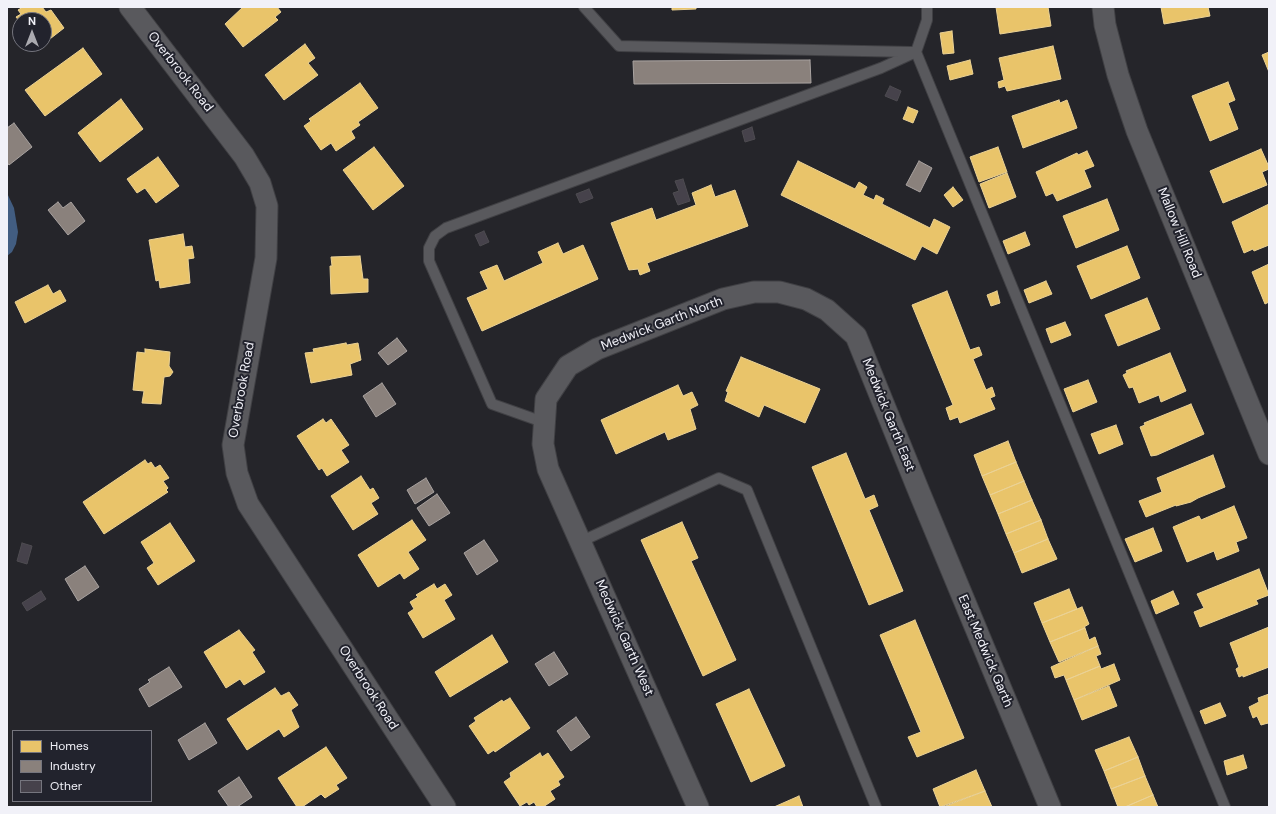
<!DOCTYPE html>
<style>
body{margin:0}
#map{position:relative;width:1276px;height:814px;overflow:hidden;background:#25252a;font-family:"DM Sans",sans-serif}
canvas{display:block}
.frame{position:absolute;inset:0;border:8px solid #f1f1f8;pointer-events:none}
.legend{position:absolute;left:12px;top:730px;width:140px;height:72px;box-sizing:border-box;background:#22232d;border:1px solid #75757e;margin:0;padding:5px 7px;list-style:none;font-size:12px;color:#f1f1f8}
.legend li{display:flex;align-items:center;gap:8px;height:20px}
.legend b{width:20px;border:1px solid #75757e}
.north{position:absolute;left:12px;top:12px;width:40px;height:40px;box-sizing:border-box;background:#22232d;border:1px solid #75757e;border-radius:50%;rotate:0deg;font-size:11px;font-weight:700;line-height:16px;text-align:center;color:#f1f1f8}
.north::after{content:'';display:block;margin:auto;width:14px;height:18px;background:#aaaab0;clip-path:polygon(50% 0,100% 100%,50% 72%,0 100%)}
</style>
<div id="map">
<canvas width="1276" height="814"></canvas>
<div class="frame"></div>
<ul class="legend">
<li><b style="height:11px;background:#e9c46a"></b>Homes</li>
<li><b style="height:11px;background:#8a817c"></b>Industry</li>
<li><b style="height:11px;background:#46424b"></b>Other</li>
</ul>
<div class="north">N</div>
</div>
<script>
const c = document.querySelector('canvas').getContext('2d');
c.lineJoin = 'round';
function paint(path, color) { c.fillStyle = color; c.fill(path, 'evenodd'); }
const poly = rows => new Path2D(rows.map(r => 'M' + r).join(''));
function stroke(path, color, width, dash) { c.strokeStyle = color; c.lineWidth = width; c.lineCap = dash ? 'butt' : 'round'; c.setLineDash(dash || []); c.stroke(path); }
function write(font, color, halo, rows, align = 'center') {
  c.font = font + ' "DM Sans",sans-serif'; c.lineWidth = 4; c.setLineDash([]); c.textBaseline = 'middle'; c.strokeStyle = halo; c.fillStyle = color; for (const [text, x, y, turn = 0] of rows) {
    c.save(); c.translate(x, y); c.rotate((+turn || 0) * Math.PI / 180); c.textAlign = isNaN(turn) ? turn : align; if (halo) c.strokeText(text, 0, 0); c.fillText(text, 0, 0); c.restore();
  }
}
paint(poly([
 [7,193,14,208,18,232,16,244,12,252,7,256]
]), '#425d81');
const homes = poly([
 [23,7,42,7,46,12,51,10,64,28,46,42,44,20,20,20,20,22,16,17,21,14,18,10,23,7],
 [243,7,277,7,281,12,275,17,278,20,243,47,225,24,243,7],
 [672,7,696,7,696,9,672,10,672,7],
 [996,7,1048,7,1051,26,1000,34,996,7],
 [1161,7,1208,7,1210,16,1164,24,1161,7],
 [952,31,954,53,943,54,940,33,952,31],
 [305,44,315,58,308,63,318,75,284,100,265,75,305,44],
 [1053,46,1061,79,1007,91,1005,86,999,88,998,82,1004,80,999,58,1053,46],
 [83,48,102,74,45,116,25,90,83,48],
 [1269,52,1269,72,1262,55,1269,52],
 [970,60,973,74,950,80,947,66,970,60],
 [1228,82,1235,100,1228,103,1238,129,1210,141,1192,96,1228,82],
 [360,83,378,108,358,122,360,125,351,131,355,138,336,151,331,143,321,150,304,126,311,121,309,119,360,83],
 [121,99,143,129,100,162,78,133,121,99],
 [1059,100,1060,103,1067,100,1077,128,1023,148,1012,116,1059,100],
 [908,107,918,111,913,123,903,119,908,107],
 [374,147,404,186,373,210,343,170,374,147],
 [998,147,1007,172,979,182,970,157,998,147],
 [1261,149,1269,167,1269,169,1262,172,1267,185,1223,203,1210,171,1261,149],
 [1087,151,1094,166,1084,170,1091,187,1057,201,1053,193,1046,196,1036,172,1077,153,1078,155,1087,151],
 [158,157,179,186,156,203,145,188,137,193,127,179,158,157],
 [798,161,855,189,859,182,867,187,863,195,874,200,876,195,884,199,882,204,930,228,934,219,950,227,937,254,922,246,915,260,781,195,798,161],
 [1007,173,1016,197,989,208,980,184,1007,173],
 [711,185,715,197,735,190,748,226,647,263,650,271,640,275,638,269,629,270,611,223,652,208,656,220,696,205,692,193,711,185],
 [953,187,963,200,953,207,944,195,953,187],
 [1107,199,1119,230,1076,248,1063,216,1107,199],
 [1269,204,1269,245,1254,251,1253,249,1244,253,1232,222,1269,204],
 [1025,232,1030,245,1008,254,1003,241,1025,232],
 [183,234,185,247,192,246,194,258,188,259,190,283,160,288,159,280,156,281,149,240,183,234],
 [558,243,563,254,583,245,598,279,482,331,467,298,488,289,480,272,497,265,504,281,543,263,538,252,558,243],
 [1127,246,1140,278,1091,299,1077,266,1127,246],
 [360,256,363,279,368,279,368,292,331,294,330,266,332,266,331,257,360,256],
 [1269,264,1269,302,1265,304,1252,272,1269,264],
 [1046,281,1052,294,1029,303,1024,290,1046,281],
 [48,285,53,294,60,290,66,301,25,323,15,302,48,285],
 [947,291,970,350,979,347,982,355,973,359,986,390,992,387,995,396,990,398,995,409,960,423,958,417,950,420,946,408,953,405,912,305,947,291],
 [997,291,1000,303,991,306,987,295,997,291],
 [1147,298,1160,329,1118,346,1105,315,1147,298],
 [1065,322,1071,335,1051,343,1046,329,1065,322],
 [346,343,347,345,358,343,361,360,350,364,352,375,311,383,305,353,314,352,313,349,346,343],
 [145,349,170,352,169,366,173,372,170,376,164,377,161,404,142,403,144,391,133,390,137,352,145,353,145,349],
 [1170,353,1186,391,1161,402,1159,395,1139,403,1133,387,1129,388,1123,375,1127,373,1126,371,1170,353],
 [741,357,820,389,805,423,764,405,759,417,725,401,728,392,726,391,741,357],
 [1088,380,1097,402,1073,412,1064,389,1088,380],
 [678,385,683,396,692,392,698,405,690,409,696,429,668,440,665,432,616,454,601,420,678,385],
 [1191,404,1204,434,1157,455,1151,456,1140,427,1145,425,1144,423,1191,404],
 [323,419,326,423,331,419,349,445,341,450,349,462,327,476,322,468,319,470,297,436,323,419],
 [1116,425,1123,444,1099,454,1091,434,1116,425],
 [1008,441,1016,462,982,476,974,455,1008,441],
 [846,453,865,499,874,495,878,506,869,510,903,591,869,605,812,467,846,453],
 [1213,455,1225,487,1198,498,1191,502,1176,506,1176,505,1146,517,1139,501,1162,492,1157,478,1213,455],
 [145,460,148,464,151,462,155,468,160,465,169,478,163,481,168,488,166,490,168,492,104,534,83,502,145,460],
 [1016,462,1024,481,990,495,982,476,1016,462],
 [361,476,370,490,373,488,379,498,371,503,378,514,353,530,331,496,361,476],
 [1024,481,1032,500,998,514,990,495,1024,481],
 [1032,500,1041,520,1006,534,998,514,1032,500],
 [1234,506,1247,538,1236,542,1239,551,1217,560,1214,551,1187,562,1173,527,1199,516,1201,520,1234,506],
 [412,520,426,540,408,552,419,569,404,579,400,573,378,587,358,555,412,520],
 [1041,520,1048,539,1014,553,1006,534,1041,520],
 [682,522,698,558,691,561,736,660,703,676,641,540,682,522],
 [170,523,195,561,158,585,147,568,154,563,141,542,170,523],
 [1153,528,1162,551,1135,562,1125,539,1153,528],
 [1048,539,1057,559,1022,573,1014,553,1048,539],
 [1259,569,1269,595,1256,600,1258,604,1200,627,1194,612,1204,608,1197,594,1259,569],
 [434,584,437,589,445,584,452,595,444,600,455,619,423,638,408,613,414,609,410,602,418,597,416,595,434,584],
 [1069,589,1077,609,1042,623,1034,603,1069,589],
 [1173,591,1179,604,1156,614,1151,601,1173,591],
 [1082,607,1089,624,1084,627,1085,628,1050,642,1042,623,1082,607],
 [915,620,964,738,917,757,908,737,921,732,880,635,915,620],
 [1269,627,1269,667,1243,677,1243,675,1239,677,1236,669,1239,667,1230,643,1269,627],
 [1085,628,1089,640,1095,637,1098,646,1059,662,1050,642,1085,628],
 [239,630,255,650,252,652,265,672,244,685,240,679,226,688,204,652,239,630],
 [492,635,508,662,450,697,435,672,492,635],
 [1098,646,1101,654,1096,656,1100,666,1066,680,1064,675,1055,678,1051,667,1098,646],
 [1114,664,1120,680,1074,700,1066,680,1100,666,1101,669,1114,664],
 [1109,686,1117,706,1082,720,1074,700,1109,686],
 [275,688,281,696,289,692,298,705,291,710,299,727,284,737,279,729,247,750,227,719,275,688],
 [749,689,785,766,751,782,716,704,749,689],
 [1269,694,1269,726,1268,723,1261,725,1257,716,1253,718,1249,707,1259,702,1258,698,1269,694],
 [510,698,530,728,495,752,494,750,488,754,469,726,476,721,474,718,502,700,503,702,510,698],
 [1220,703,1226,716,1205,724,1200,711,1220,703],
 [1129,737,1138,757,1104,771,1095,750,1129,737],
 [326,747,347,778,336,785,339,789,325,798,321,794,302,807,297,807,278,778,326,747],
 [540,753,542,757,548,753,564,777,558,781,560,785,550,791,555,799,543,807,537,807,534,802,529,805,527,802,520,806,504,782,511,777,510,773,540,753],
 [1243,755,1247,768,1227,775,1224,761,1243,755],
 [1138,757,1145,776,1111,789,1104,771,1138,757],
 [976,770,985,791,940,807,933,789,976,770],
 [1145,776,1153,795,1125,807,1118,807,1111,789,1145,776],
 [985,791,992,807,943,807,985,791],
 [1153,795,1158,807,1125,807,1153,795],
 [799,796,803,807,774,807,799,796]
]);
paint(homes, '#e9c46a');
stroke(homes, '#ebd295', 1);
const industry = poly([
 [810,60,811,83,634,84,633,61,810,60],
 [14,123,32,147,9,165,7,162,7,128,14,123],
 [919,161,932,168,920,192,906,185,919,161],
 [58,202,63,208,71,202,85,221,68,235,48,210,58,202],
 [397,338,407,351,388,365,378,353,397,338],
 [382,383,396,404,376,417,363,396,382,383],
 [426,478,434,492,415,504,407,490,426,478],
 [437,494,450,513,429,526,417,508,437,494],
 [484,540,498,561,477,575,464,553,484,540],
 [85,566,99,587,78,601,65,579,85,566],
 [554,652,568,674,549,686,535,664,554,652],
 [169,667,182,687,149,707,139,689,150,682,148,680,169,667],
 [576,717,590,737,571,751,557,731,576,717],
 [205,723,217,743,189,760,178,740,205,723],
 [239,777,252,797,237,807,229,807,218,791,239,777]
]);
paint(industry, '#8a817c');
stroke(industry, '#a9a3a1', 1);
const building = poly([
 [890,86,901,91,897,101,885,96,890,86],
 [752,127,755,139,745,142,742,131,752,127],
 [683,179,690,201,678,205,673,193,679,191,675,181,683,179],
 [589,189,593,198,580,203,576,194,589,189],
 [484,231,489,242,480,246,475,235,484,231],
 [22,543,32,546,27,564,17,561,22,543],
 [41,591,46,599,27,611,22,603,41,591]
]);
paint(building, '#46424b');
stroke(building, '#4e4c51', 1);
const service = poly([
 [584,7,619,46,912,52],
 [927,7,927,20,916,52,1225,807],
 [543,422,492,404,429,261,429,248,435,236,446,228,881,68,916,52],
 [582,541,719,478,747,490,876,807]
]);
const minor = poly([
 [130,7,244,156,260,183,267,206,266,258,233,445,237,473,248,504,445,807],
 [1103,7,1105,25,1118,75,1137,131,1269,454],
 [698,807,548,469,543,444,546,399,568,366,597,349,723,299,754,292,779,292,806,299,827,310,856,336,920,494,1050,807]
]);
stroke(service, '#404044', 12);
stroke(minor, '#404044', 23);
stroke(service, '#59595d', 10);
stroke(minor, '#59595d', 21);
write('13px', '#f1f1f8', '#22232d', [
 ["Overbrook Road",180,72,52],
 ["Mallow Hill Road",1179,233,68],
 ["Medwick Garth North",662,324,-21],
 ["Overbrook Road",242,390,-80],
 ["Medwick Garth East",888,415,68],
 ["Medwick Garth West",624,638,66],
 ["East Medwick Garth",985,651,67],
 ["Overbrook Road",368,688,57]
]);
</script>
